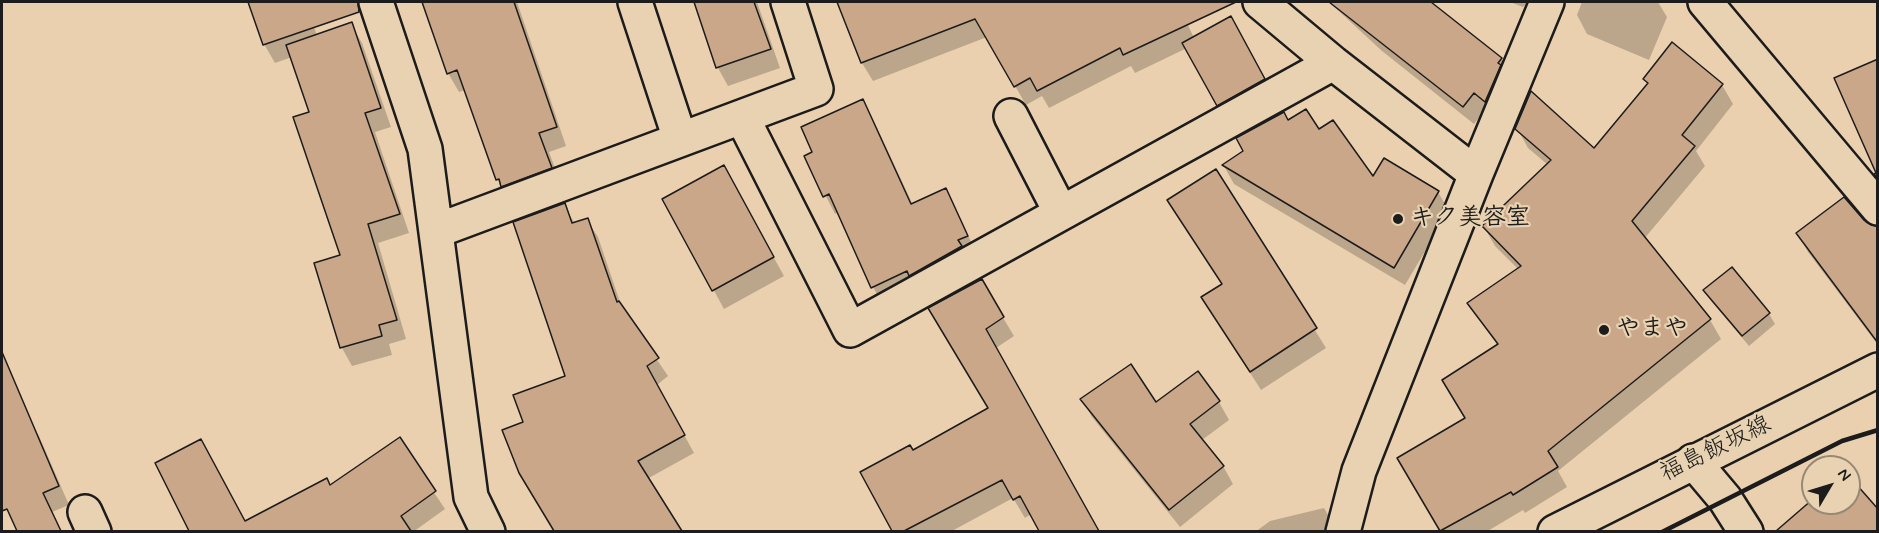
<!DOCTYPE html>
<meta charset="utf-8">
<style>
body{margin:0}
#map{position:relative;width:1879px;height:533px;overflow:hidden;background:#ead0ae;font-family:Mynerve,sans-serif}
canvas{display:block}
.frame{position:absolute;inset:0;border:3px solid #1c1c1c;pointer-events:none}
.north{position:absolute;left:1801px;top:455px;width:60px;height:60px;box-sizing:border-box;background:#e8d2b1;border:2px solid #968975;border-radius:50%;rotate:52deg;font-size:16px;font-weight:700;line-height:24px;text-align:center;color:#1c1c1c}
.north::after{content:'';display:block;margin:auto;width:21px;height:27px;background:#1c1c1c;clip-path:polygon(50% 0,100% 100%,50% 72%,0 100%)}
</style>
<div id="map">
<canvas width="1879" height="533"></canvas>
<div class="frame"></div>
<div class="north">N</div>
</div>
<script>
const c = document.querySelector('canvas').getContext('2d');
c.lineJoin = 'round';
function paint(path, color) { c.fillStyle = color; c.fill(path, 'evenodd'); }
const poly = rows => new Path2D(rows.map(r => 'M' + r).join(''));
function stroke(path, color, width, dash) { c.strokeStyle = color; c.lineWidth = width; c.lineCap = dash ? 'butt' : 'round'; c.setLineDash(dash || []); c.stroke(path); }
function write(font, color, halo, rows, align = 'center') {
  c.font = font + ' Mynerve,"Klee One",sans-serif'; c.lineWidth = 4.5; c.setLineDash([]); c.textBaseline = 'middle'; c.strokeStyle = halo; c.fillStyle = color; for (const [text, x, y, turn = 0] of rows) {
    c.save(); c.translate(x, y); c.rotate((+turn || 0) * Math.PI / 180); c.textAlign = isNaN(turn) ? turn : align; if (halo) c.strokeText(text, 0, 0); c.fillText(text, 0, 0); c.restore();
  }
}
paint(poly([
 [250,2,306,2,317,36,351,24,362,43,391,127,375,132,409,233,378,243,406,339,389,344,392,355,352,366,342,348,316,264,342,256,311,113,292,57,275,63,264,44],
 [424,2,517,2,566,146,549,152,562,187,508,198,498,179,465,90,459,92,448,73],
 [695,2,757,2,780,68,728,86,718,68],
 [839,2,1177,2,1194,38,1241,36,1275,98,1229,123,1187,48,1135,73,1131,66,1049,108,1042,96,1026,105,987,37,873,81,862,63],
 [1329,2,1429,2,1501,59,1512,77,1474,124,1382,51],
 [1510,2,1528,2,1523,7],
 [1582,2,1658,2,1667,17,1649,60,1587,34,1577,15],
 [1672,44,1722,85,1733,104,1696,151,1705,166,1644,239,1710,320,1721,339,1558,471,1567,487,1525,513,1523,510,1486,532,1442,532,1399,458,1467,419,1498,346,1469,304,1518,269,1495,246,1484,227,1548,165,1528,148,1517,128,1594,150,1648,86,1644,79],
 [863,101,873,119,913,205,946,190,977,254,883,305,873,287,839,212,835,214,806,157,814,153],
 [1288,122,1319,131,1373,179,1438,192,1449,211,1405,285,1234,184,1224,166],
 [1216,171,1326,348,1261,390,1214,316,1223,285],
 [734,186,784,276,724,309,664,199],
 [564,205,575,224,587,220,598,237,622,308,668,376,657,385,694,453,647,479,681,532,555,532,520,472,525,423,566,377],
 [1863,221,1872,227,1878,228,1878,345,1808,252,1798,233],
 [981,281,1014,336,996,348,1097,532,1041,532,1031,514,1025,518,1013,498,950,532,894,532,862,472,912,452,989,408],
 [1705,291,1769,314,1775,324,1749,346,1711,301],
 [1197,373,1219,402,1229,420,1202,440,1223,466,1233,484,1180,527,1092,417,1082,399,1156,404],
 [28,418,39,436,69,505,52,512,61,532,18,532,2,492,2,430],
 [399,440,445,509,413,532,191,532,157,464,245,523,330,487],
 [1849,479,1878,512,1878,532,1777,532,1813,500,1813,503,1849,503],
 [1324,508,1334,525,1332,532,1255,532,1270,521]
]), '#0003');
const building = poly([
 [248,2,358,2,359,12,263,45,248,2],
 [422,2,514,2,557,127,539,133,552,168,501,187,499,179,496,180,457,70,447,74,422,2],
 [694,2,754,2,771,49,716,68,694,2],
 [837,2,1236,2,1123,55,1120,48,1037,91,1030,78,1014,87,975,19,861,63,837,2],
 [1329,2,1431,2,1502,58,1498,63,1501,65,1485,102,1474,93,1463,107,1329,2],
 [1231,16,1265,79,1217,106,1182,43,1231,16],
 [352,22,381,108,365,113,400,214,368,224,397,320,379,325,382,336,340,348,314,263,340,255,293,117,309,112,286,45,352,22],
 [1672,42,1723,84,1682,135,1695,146,1632,221,1711,319,1548,451,1558,467,1513,495,1511,492,1440,531,1397,458,1465,418,1442,380,1498,344,1467,303,1521,266,1482,226,1551,160,1515,129,1531,91,1594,148,1648,83,1643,79,1672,42],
 [1878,59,1878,178,1874,174,1876,173,1834,78,1878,59],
 [863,99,911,204,946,188,968,236,958,240,962,246,909,276,907,271,871,288,829,194,823,197,804,156,812,152,801,127,863,99],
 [1306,109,1319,129,1333,120,1373,176,1384,158,1439,191,1394,268,1222,165,1243,151,1236,138,1284,112,1288,120,1306,109],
 [724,165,774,257,712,291,662,199,724,165],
 [1216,169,1317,328,1250,372,1201,297,1222,284,1167,200,1216,169],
 [1844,197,1864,220,1871,225,1878,226,1878,343,1796,233,1844,197],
 [565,203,572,223,588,218,617,302,619,301,659,358,647,366,685,435,638,461,682,531,554,531,519,473,502,430,523,422,513,395,565,376,513,222,565,203],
 [1732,267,1770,313,1742,336,1703,290,1732,267],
 [982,279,1004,317,986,329,1099,531,1039,531,1020,496,1013,500,1002,480,904,531,892,531,860,472,910,445,913,450,988,408,928,308,982,279],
 [2,352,59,486,43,493,61,531,17,531,7,509,2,511,2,352],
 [1131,364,1156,402,1198,371,1220,401,1190,424,1224,466,1169,510,1080,399,1131,364],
 [400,437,436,491,401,516,411,531,189,531,155,463,201,439,245,521,327,478,330,485,400,437],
 [1849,476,1878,509,1878,531,1776,531,1813,499,1813,503,1849,503,1849,476]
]);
paint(building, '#cba789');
stroke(building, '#1c1c1c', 1.5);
const minor = poly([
 [376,2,425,149,471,497,488,532],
 [635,2,680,139],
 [1260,2,1333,63,1476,174],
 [1705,2,1878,208],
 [1011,116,1061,213],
 [742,117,850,330,1333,63],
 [436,231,816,89,788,2],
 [1693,461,1725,499,1746,532],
 [85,512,94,532],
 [1343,532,1359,471,1476,174,1547,2]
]);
const primary = poly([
 [1555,532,1878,370]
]);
stroke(minor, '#1c1c1c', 38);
stroke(primary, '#1c1c1c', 38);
stroke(minor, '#e8d2b1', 33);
stroke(primary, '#e8d2b1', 33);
stroke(poly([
 [1662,532,1842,441,1878,430]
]), '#1c1c1c', 4.5);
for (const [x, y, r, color] of [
 [1398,219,6,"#1c1c1c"],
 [1604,330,6,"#1c1c1c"]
]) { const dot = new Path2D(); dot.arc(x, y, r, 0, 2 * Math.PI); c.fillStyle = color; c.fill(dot); stroke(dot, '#e8d2b1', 2); }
write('bold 24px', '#1c1c1c', '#e8d2b1', [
 ["キク美容室",1410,219],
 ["やまや",1616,330]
], 'left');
write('24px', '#1c1c1c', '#e8d2b1', [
 ["福島飯坂線",1716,450,-26]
]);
</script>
